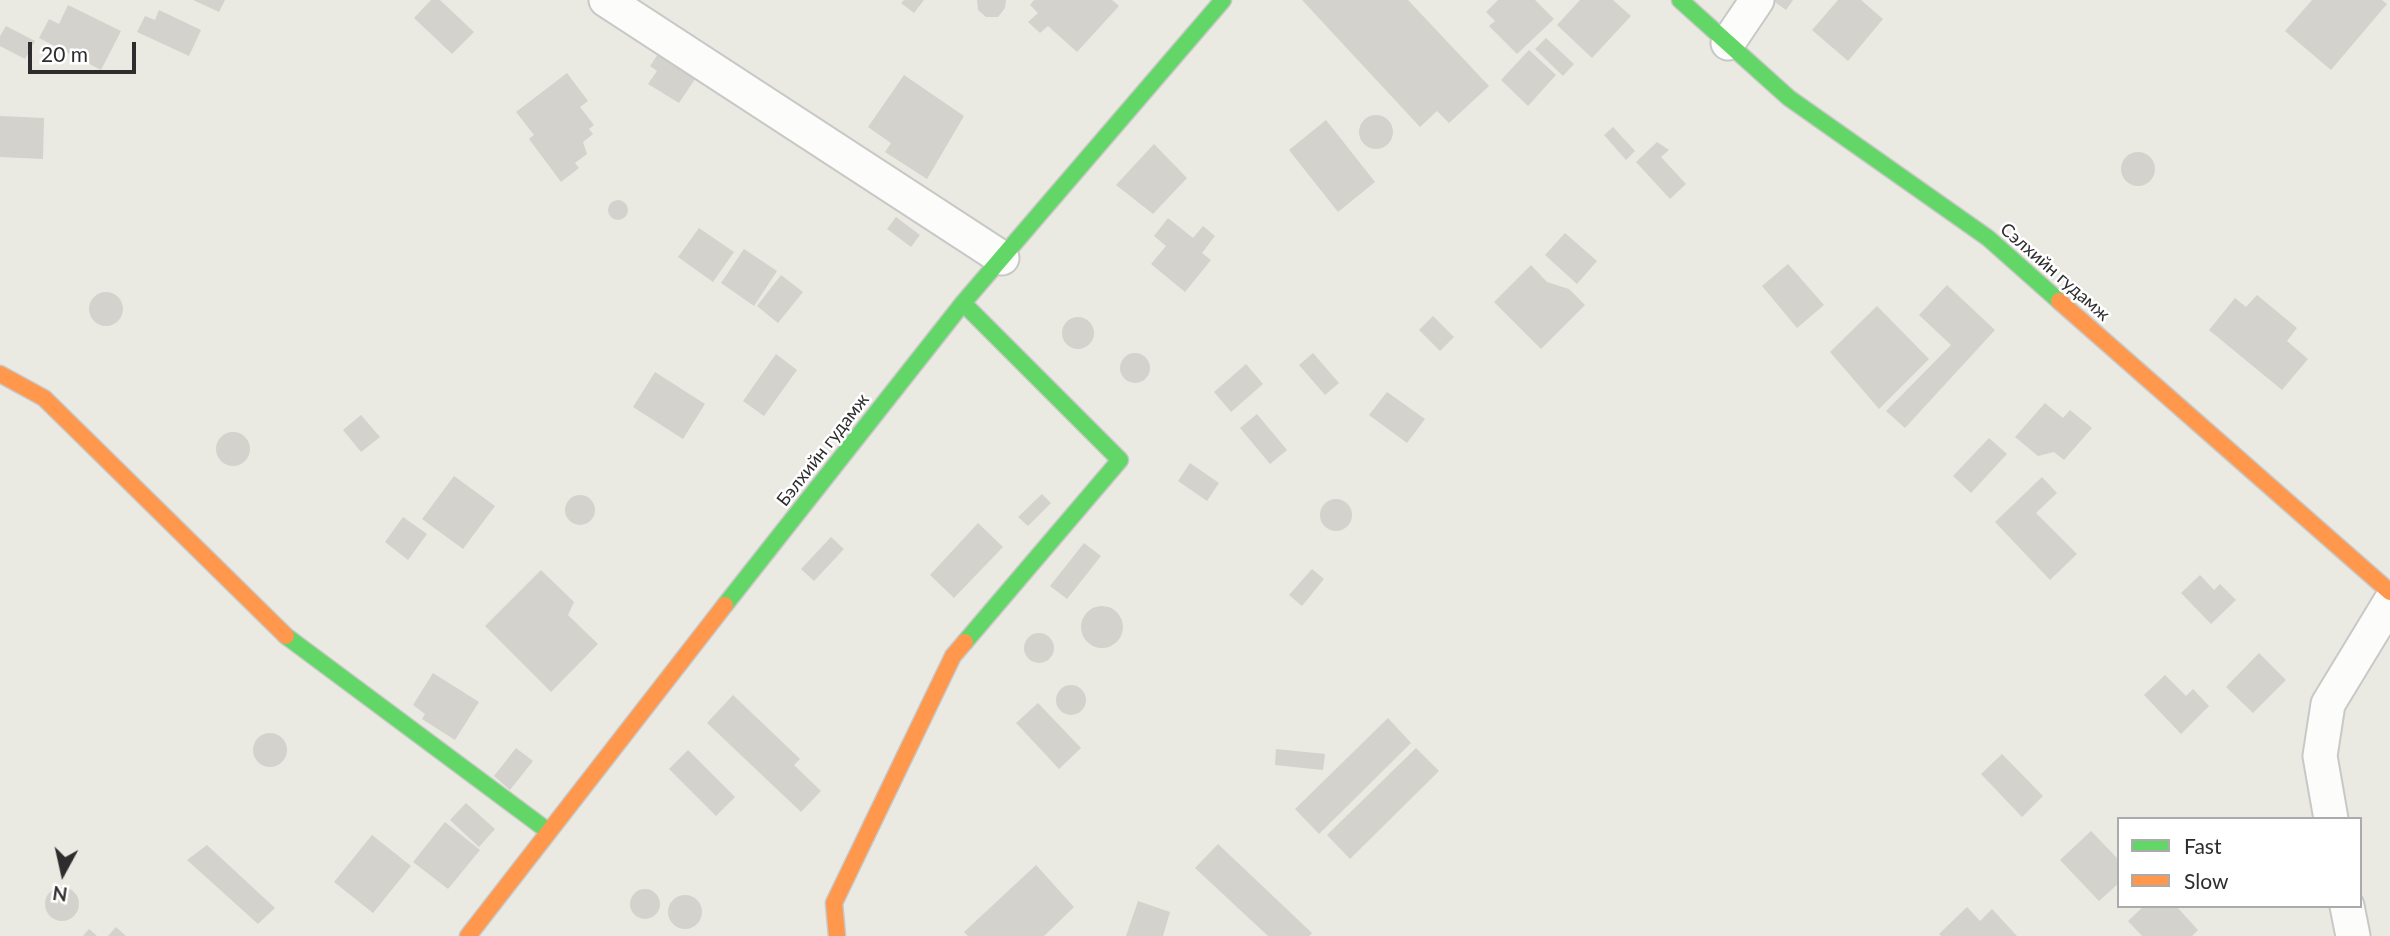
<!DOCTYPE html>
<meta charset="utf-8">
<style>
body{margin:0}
#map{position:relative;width:2390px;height:936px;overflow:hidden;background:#eae9e2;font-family:Lato,sans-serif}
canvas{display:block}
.legend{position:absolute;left:2117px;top:817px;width:245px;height:91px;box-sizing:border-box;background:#fff;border:2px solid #ababab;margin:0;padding:9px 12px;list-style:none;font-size:21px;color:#2d2d2d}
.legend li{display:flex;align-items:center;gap:14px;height:35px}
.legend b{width:35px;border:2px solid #ababab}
.north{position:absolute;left:28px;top:838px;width:70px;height:70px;-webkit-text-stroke:5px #fff;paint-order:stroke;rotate:188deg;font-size:19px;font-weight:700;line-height:28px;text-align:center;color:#2d2d2d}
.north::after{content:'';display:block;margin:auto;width:24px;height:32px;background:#2d2d2d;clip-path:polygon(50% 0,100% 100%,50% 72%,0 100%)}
.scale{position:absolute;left:28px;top:42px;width:108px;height:32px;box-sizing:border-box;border:4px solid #2d2d2d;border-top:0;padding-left:9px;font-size:21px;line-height:24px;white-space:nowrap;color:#2d2d2d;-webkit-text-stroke:5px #fff;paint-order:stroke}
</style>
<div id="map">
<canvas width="2390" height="936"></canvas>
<ul class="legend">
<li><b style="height:9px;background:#63d668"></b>Fast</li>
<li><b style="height:9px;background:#ff974d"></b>Slow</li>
</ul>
<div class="north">N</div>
<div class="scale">20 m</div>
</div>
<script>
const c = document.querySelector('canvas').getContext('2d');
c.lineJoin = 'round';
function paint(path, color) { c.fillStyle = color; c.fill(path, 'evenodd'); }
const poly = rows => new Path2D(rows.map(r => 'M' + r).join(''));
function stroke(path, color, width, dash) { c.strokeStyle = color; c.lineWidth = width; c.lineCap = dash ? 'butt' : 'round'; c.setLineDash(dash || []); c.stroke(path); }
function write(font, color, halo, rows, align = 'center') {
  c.font = font + ' Lato,sans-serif'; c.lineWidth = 5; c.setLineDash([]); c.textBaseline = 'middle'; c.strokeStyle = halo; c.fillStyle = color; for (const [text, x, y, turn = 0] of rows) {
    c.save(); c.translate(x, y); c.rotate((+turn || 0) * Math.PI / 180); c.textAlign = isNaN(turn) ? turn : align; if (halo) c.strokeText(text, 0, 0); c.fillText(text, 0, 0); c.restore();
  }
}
paint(poly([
 [193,0,225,0,219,12],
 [431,0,440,0,474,32,452,54,414,18],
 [904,0,924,0,914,13,901,3],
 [977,0,1006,0,1005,8,998,17,986,17,978,10],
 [1034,0,1112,0,1119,6,1077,52,1048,26,1040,33,1028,22,1038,13,1030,5],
 [1302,0,1408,0,1489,86,1449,123,1437,111,1420,127],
 [1498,0,1535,0,1554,19,1517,54,1489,26,1495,21,1486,12],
 [1580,0,1613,0,1631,16,1592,58,1557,25],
 [1772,0,1793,0,1786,10],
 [1838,0,1861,0,1883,19,1848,61,1812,30],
 [2312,0,2382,0,2387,4,2331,70,2285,31],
 [68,5,121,31,101,70,39,38,49,19,59,24],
 [159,10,201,30,189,56,137,32,145,16,155,20],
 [6,26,35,41,25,59,0,46,0,36],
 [1546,38,1574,64,1563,76,1535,49],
 [662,48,699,73,679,103,648,84,657,71,650,66],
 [1529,50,1556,75,1528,106,1501,80],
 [567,73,588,101,580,107,594,125,589,129,593,134,583,142,587,154,575,163,579,168,561,182,529,139,534,135,516,112],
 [904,75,964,116,927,179,885,152,891,143,868,127],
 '1359 132a17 17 0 1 1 34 0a17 17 0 1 1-34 0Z',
 [0,116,44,118,43,159,0,157],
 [1326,120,1375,182,1338,212,1289,150],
 [1613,127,1635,151,1626,160,1604,135],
 [1657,142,1669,150,1661,157,1686,184,1670,199,1636,162],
 [1154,144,1187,178,1153,214,1116,185],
 '2121 169a17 17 0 1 1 34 0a17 17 0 1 1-34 0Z',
 '608 210a10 10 0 1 1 20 0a10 10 0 1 1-20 0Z',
 [896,217,920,235,911,247,887,229],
 [1168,218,1193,238,1203,226,1215,236,1202,253,1211,260,1185,292,1151,264,1166,246,1154,236],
 [699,228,734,252,713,282,678,257],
 [1565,233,1597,261,1577,284,1545,255],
 [744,249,777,271,754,306,721,283],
 [1788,264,1824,305,1797,328,1762,286],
 [1531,265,1547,282,1569,289,1585,305,1541,349,1494,302],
 [781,275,803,292,778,323,757,306],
 [1947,285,1995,330,1905,428,1886,411,1951,345,1919,315],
 '89 309a17 17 0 1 1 34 0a17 17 0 1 1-34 0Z',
 [2257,295,2297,328,2287,341,2308,359,2282,390,2209,330,2235,298,2246,307],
 [1877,306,1929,359,1879,409,1830,352],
 [1433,316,1454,337,1440,351,1419,330],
 '1062 333a16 16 0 1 1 32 0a16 16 0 1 1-32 0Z',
 [1313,353,1339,383,1325,395,1299,365],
 '1120 368a15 15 0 1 1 30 0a15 15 0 1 1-30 0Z',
 [776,354,797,370,764,416,743,401],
 [1246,364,1263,384,1231,412,1214,392],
 [655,372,705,404,683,439,633,407],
 [1387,392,1425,419,1407,443,1369,415],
 [2045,403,2063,418,2070,410,2092,428,2064,460,2054,452,2038,456,2015,437],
 [1257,414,1287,450,1270,464,1240,428],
 [361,415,380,437,361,452,343,430],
 '216 449a17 17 0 1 1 34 0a17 17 0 1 1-34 0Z',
 [1989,438,2007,454,1971,493,1953,476],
 [1190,463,1219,483,1207,501,1178,481],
 [454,476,495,506,463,549,422,519],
 [2042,477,2057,493,2036,513,2077,554,2050,580,1995,522],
 [1042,494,1051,503,1028,526,1018,517],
 '565 510a15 15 0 1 1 30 0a15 15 0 1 1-30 0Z',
 '1320 515a16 16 0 1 1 32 0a16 16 0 1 1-32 0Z',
 [403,517,427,534,408,560,385,542],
 [978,523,1003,547,954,598,930,575],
 [831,537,844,549,814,581,801,569],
 [1084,543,1101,556,1067,599,1050,586],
 [1312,569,1324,579,1302,606,1289,595],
 [541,570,574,602,568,615,598,644,551,692,485,626],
 [2200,575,2214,590,2220,584,2236,600,2211,624,2181,593],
 '1081 627a21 21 0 1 1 42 0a21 21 0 1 1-42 0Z',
 '1024 648a15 15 0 1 1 30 0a15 15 0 1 1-30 0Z',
 [2259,653,2286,680,2253,713,2226,687],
 [433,673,479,702,455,740,422,719,425,714,413,705],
 [2165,675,2186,696,2193,689,2209,706,2181,734,2144,695],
 '1056 700a15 15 0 1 1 30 0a15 15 0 1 1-30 0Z',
 [733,695,800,759,794,765,821,791,801,812,707,723],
 [1038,703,1081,748,1059,769,1016,723],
 [1388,718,1411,743,1319,834,1295,809],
 '253 750a17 17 0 1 1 34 0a17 17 0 1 1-34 0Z',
 [516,748,533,761,510,790,494,776],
 [1416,748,1439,771,1350,859,1327,835],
 [1276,749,1325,754,1323,770,1275,765],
 [688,750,735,797,716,816,669,769],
 [2002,754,2043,796,2022,817,1981,774],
 [466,803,495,829,479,847,450,820],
 [445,822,480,850,448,889,413,862],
 [2091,831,2119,860,2119,883,2099,901,2060,860],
 [372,835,411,866,373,913,334,882],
 [1218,844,1312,933,1309,936,1268,936,1195,868],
 [207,845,275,908,258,924,187,860],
 [1036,865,1074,907,1044,936,968,936,964,932],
 '45 904a17 17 0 1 1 34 0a17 17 0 1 1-34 0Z',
 '630 904a15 15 0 1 1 30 0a15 15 0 1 1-30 0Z',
 '668 912a17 17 0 1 1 34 0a17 17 0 1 1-34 0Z',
 [1138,901,1170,912,1163,936,1126,936],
 [2144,906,2176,906,2198,930,2192,936,2142,936,2128,921],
 [1967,907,1980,921,1992,909,2017,936,1941,936,1939,934],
 [116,927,126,936,108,936],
 [89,929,97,936,83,936]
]), '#d3d2cd');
const street = poly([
 [606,0,1002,258],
 [1728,43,1757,0],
 [2331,819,2320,756,2328,704,2390,602],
 [2347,906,2353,936]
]);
const fast = poly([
 [1680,0,1789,98,1988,238,2059,301],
 [963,303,1120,460,965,642],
 [725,605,963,303,1223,0],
 [286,636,548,831]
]);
const slow = poly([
 [2059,301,2390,592],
 [0,374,44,398,286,636],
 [468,936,725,605],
 [837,936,834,903,953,656,965,642]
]);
stroke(street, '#c8c8c7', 37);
stroke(fast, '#c8c8c7', 19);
stroke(slow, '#c8c8c7', 19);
stroke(street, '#fcfcfb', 33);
stroke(fast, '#63d668', 16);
stroke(slow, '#ff974d', 16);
write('18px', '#2d2d2d', '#fff', [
 ["Сэлхийн гудамж",2055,272,41],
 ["Бэлхийн гудамж",823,450,-52]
]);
</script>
